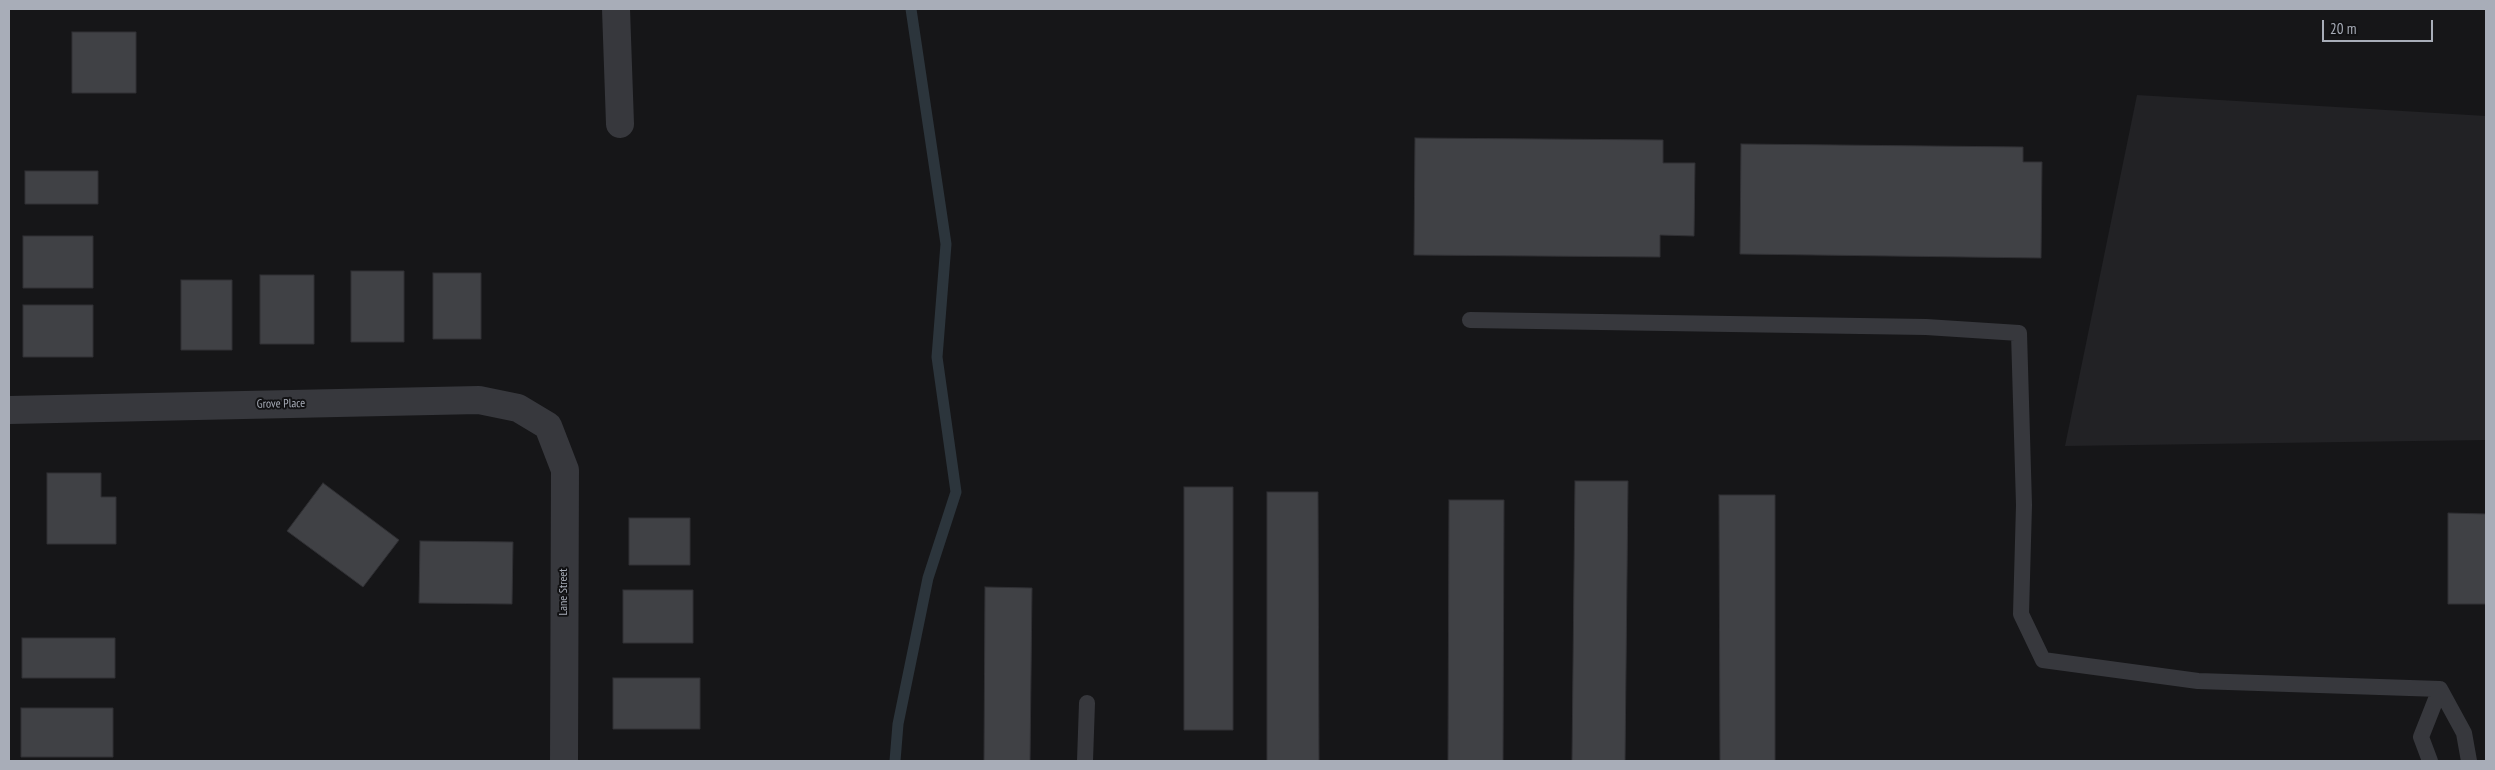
<!DOCTYPE html>
<style>
body{margin:0}
#map{position:relative;width:2495px;height:770px;overflow:hidden;background:#161618;font-family:"PT Sans Narrow",sans-serif}
canvas{display:block}
.frame{position:absolute;inset:0;border:10px solid #a8adb8;pointer-events:none}
.scale{position:absolute;left:2322px;top:20px;width:111px;height:22px;box-sizing:border-box;border:2px solid #a8adb8;border-top:0;padding-left:6px;font-size:15px;line-height:18px;white-space:nowrap;color:#a8adb8;-webkit-text-stroke:4px #111113;paint-order:stroke}
</style>
<div id="map">
<canvas width="2495" height="770"></canvas>
<div class="frame"></div>
<div class="scale">20 m</div>
</div>
<script>
const c = document.querySelector('canvas').getContext('2d');
c.lineJoin = 'round';
function paint(path, color) { c.fillStyle = color; c.fill(path, 'evenodd'); }
const poly = rows => new Path2D(rows.map(r => 'M' + r).join(''));
function stroke(path, color, width, dash) { c.strokeStyle = color; c.lineWidth = width; c.lineCap = dash ? 'butt' : 'round'; c.setLineDash(dash || []); c.stroke(path); }
function write(font, color, halo, rows, align = 'center') {
  c.font = font + ' "PT Sans Narrow",sans-serif'; c.lineWidth = 4; c.setLineDash([]); c.textBaseline = 'middle'; c.strokeStyle = halo; c.fillStyle = color; for (const [text, x, y, turn = 0] of rows) {
    c.save(); c.translate(x, y); c.rotate((+turn || 0) * Math.PI / 180); c.textAlign = isNaN(turn) ? turn : align; if (halo) c.strokeText(text, 0, 0); c.fillText(text, 0, 0); c.restore();
  }
}
paint(poly([
 [2137,95,2486,116,2486,440,2065,446]
]), '#222225');
stroke(poly([
 [895,761,898,724,928,578,956,492,937,357,946,244,911,9]
]), '#2c353c', 11);
const building = poly([
 [72,32,136,32,136,93,72,93,72,32],
 [1415,138,1663,140,1663,163,1695,163,1694,236,1660,235,1660,257,1414,255,1415,138],
 [1741,144,2023,147,2023,162,2042,162,2041,258,1740,254,1741,144],
 [25,171,98,171,98,204,25,204,25,171],
 [23,236,93,236,93,288,23,288,23,236],
 [351,271,404,271,404,342,351,342,351,271],
 [433,273,481,273,481,339,433,339,433,273],
 [260,275,314,275,314,344,260,344,260,275],
 [181,280,232,280,232,350,181,350,181,280],
 [23,305,93,305,93,357,23,357,23,305],
 [47,473,101,473,101,497,116,497,116,544,47,544,47,473],
 [1575,481,1628,481,1625,761,1572,761,1575,481],
 [323,483,399,540,363,587,287,531,323,483],
 [1184,487,1233,487,1233,730,1184,730,1184,487],
 [1267,492,1318,492,1319,761,1267,761,1267,492],
 [1719,495,1775,495,1775,761,1720,761,1719,495],
 [2486,495,2486,604,2448,604,2448,513,2486,514,2486,495],
 [1449,500,1504,500,1503,761,1448,761,1449,500],
 [629,518,690,518,690,565,629,565,629,518],
 [420,541,513,542,512,604,419,603,420,541],
 [985,587,1032,588,1030,761,984,761,985,587],
 [623,590,693,590,693,643,623,643,623,590],
 [22,638,115,638,115,678,22,678,22,638],
 [613,678,700,678,700,729,613,729,613,678],
 [21,708,113,708,113,757,21,757,21,708]
]);
paint(building, '#404145');
stroke(building, '#303034', 1);
stroke(poly([
 [1470,320,1926,327,2019,333,2024,505,2021,614,2043,660,2198,681,2440,689],
 [2440,689,2464,733,2469,761],
 [1085,761,1087,703],
 [2430,761,2421,737,2440,689]
]), '#37383d', 16);
stroke(poly([
 [616,9,620,124],
 [9,410,479,400,518,408,548,426,565,470,564,761]
]), '#37383d', 28);
write('12px', '#a8adb8', '#111113', [
 ["Grove Place",281,404,-1],
 ["Lane Street",564,592,-90]
]);
</script>
